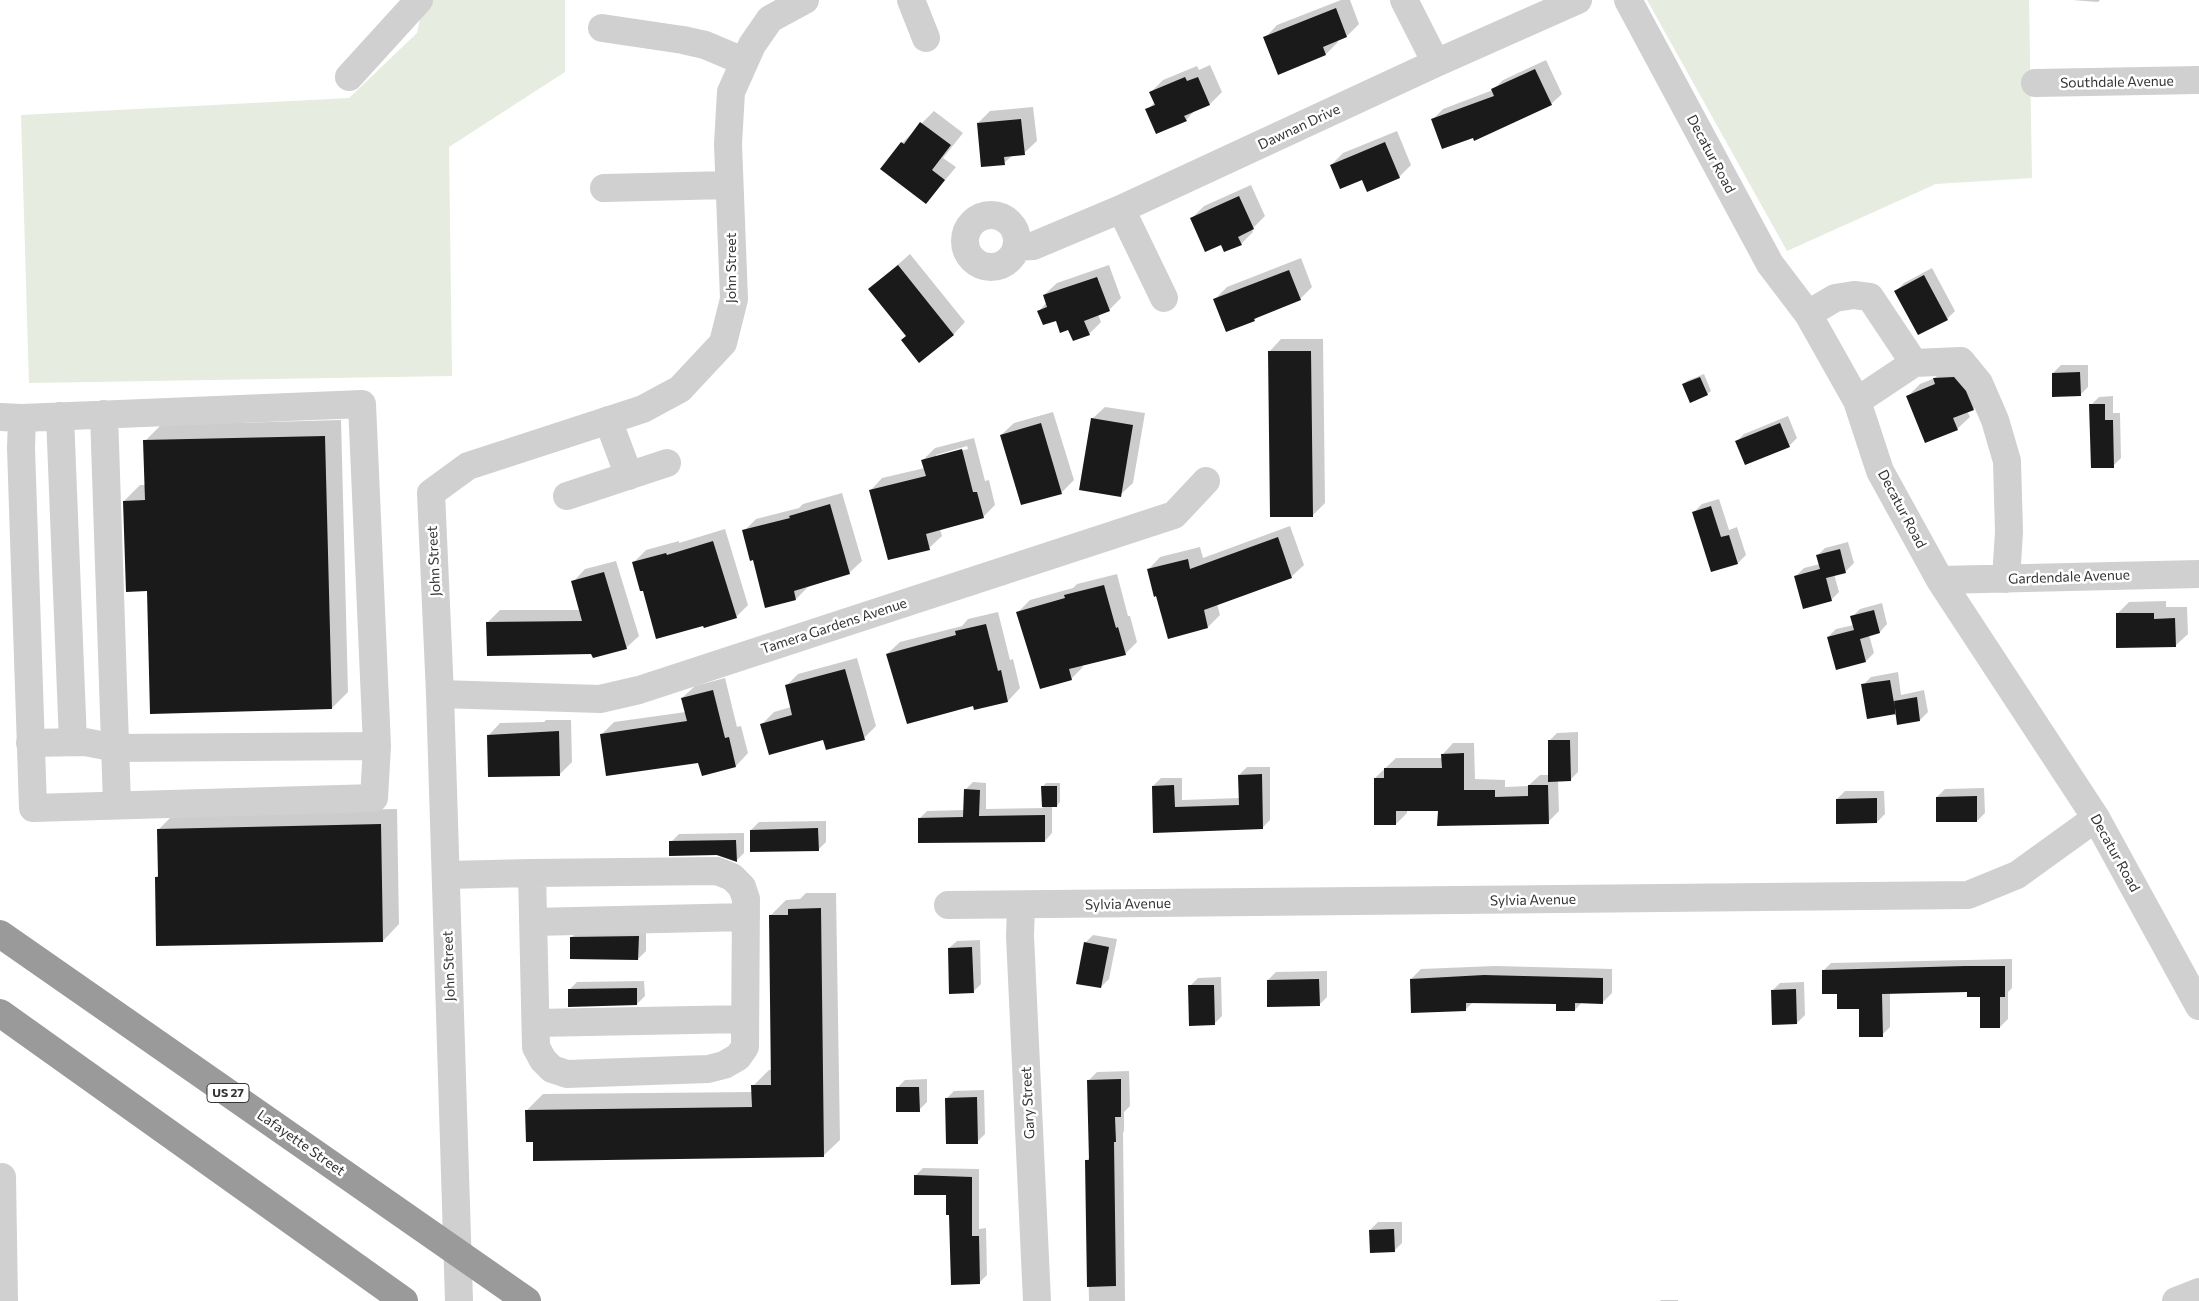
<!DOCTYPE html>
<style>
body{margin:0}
canvas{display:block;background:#fff}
</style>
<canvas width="2199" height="1301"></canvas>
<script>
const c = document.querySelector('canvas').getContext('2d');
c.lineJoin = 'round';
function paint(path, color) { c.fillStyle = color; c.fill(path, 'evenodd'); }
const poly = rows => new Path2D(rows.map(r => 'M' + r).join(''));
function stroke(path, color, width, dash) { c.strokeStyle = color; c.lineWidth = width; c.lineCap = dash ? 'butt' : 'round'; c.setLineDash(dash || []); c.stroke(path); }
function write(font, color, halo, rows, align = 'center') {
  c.font = font + ' Commissioner,sans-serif'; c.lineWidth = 5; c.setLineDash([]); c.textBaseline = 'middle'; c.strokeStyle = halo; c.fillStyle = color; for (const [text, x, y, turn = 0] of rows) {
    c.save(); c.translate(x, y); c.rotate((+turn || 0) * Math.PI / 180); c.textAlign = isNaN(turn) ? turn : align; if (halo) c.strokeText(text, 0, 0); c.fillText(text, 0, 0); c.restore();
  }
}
paint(poly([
 [424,0,565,0,565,72,449,147,452,376,29,383,21,115,349,98,417,33],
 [1647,0,2029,0,2032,178,1936,184,1787,251]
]), '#e6ecdf');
paint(poly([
 [1341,0,1350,0,1359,24,1347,36,1337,40,1338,42,1326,54,1279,73,1265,38,1277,25],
 [2072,0,2100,0,2098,2],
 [1546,60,1562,94,1551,104,1433,119,1443,109,1493,90,1503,80],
 [1210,65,1222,92,1210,104,1196,109,1186,120,1147,110,1155,102,1151,92,1163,80,1197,66,1199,70],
 [1033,107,1037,141,1024,153,1013,155,1004,163,978,123,990,111],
 [934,111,963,133,943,158,956,167,926,203,882,169,902,143],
 [1397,131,1411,165,1399,177,1363,178,1331,165,1343,153],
 [1251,185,1265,216,1252,229,1253,232,1241,244,1222,243,1191,219,1204,206],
 [910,254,965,322,953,335,907,336,870,289],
 [1301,258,1312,287,1300,299,1259,315,1254,320,1214,300,1227,287],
 [1109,265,1121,298,1109,310,1098,314,1101,322,1089,334,1069,328,1056,319,1039,311,1047,302,1044,295,1057,283],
 [1932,268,1955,311,1947,319,1896,291,1904,283],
 [1281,339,1323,339,1325,503,1312,516,1269,352],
 [2061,365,2088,365,2088,387,2080,395,2053,373],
 [1946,366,1985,397,1973,409,1967,411,1970,417,1957,429,1908,396,1920,384,1935,378],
 [1704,374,1711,391,1707,394,1684,384,1687,381],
 [2113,396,2113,413,2120,413,2121,458,2113,466,2091,405,2099,397],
 [1105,407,1145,413,1133,483,1120,495,1092,419],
 [1053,412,1074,480,1062,492,1022,504,1001,435,1014,423],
 [1788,416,1797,438,1789,446,1736,442,1744,434],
 [341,420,348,692,332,708,148,590,124,501,140,485,146,485,145,441,161,425],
 [974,438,985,481,989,480,995,505,983,517,940,529,942,536,929,548,870,491,882,478,925,468,923,460,935,448],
 [967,446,968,449,936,457,936,455],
 [842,493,862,561,849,573,808,587,796,599,766,607,754,558,744,531,756,519,799,508,803,504],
 [1719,499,1729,530,1737,527,1746,555,1738,563,1712,571,1694,512,1702,504],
 [1290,526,1304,565,1291,577,1217,604,1220,615,1208,627,1148,570,1160,557,1200,547,1203,558],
 [725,529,748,605,736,617,644,589,634,562,646,550,679,541,679,543],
 [1848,542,1854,563,1846,571,1834,574,1839,592,1831,600,1796,576,1804,568,1820,564,1817,556,1825,548],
 [616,561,639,636,626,648,488,622,500,610,581,610,573,582,585,569],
 [1117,574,1128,616,1130,616,1137,642,1125,654,1082,664,1083,667,1071,679,1018,612,1030,600,1073,588,1077,584],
 [2166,601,2166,607,2187,607,2188,634,2175,646,2117,614,2129,602],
 [1882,603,1887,624,1880,632,1869,635,1874,653,1866,661,1828,637,1836,629,1854,625,1852,617,1860,609],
 [998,612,1010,660,1013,659,1020,688,1008,701,975,708,974,705,887,654,900,642,962,626,968,619],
 [857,658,876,726,864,738,824,738,762,724,774,712,791,707,786,686,798,674],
 [1898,672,1901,695,1924,690,1928,712,1920,720,1897,711,1863,685,1871,677],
 [725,678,737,727,741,726,748,753,736,766,703,774,699,762,601,735,614,722,686,712,682,698,695,686],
 [546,720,571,720,572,762,560,774,488,736,500,723,544,722],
 [1578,732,1578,772,1570,780,1558,780,1559,811,1548,822,1439,810,1407,810,1407,813,1396,824,1375,778,1396,758,1443,758,1443,754,1453,743,1474,743,1475,779,1505,780,1505,787,1528,786,1540,775,1549,775,1549,741,1557,733],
 [1247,767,1270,767,1270,820,1262,828,1154,832,1153,786,1161,778,1182,778,1182,800,1240,798,1239,775],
 [973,782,986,783,986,809,1043,808,1043,786,1046,783,1060,783,1060,802,1057,806,1052,806,1052,833,1045,841,919,819,927,811,965,810,965,790],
 [1984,788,1985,813,1977,821,1937,797,1945,789],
 [1845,791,1884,791,1885,814,1877,822,1837,799],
 [397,809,399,924,383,941,156,877,160,873,159,829,175,813],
 [826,821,826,842,818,850,751,830,759,822],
 [744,833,744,853,736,861,671,842,679,834],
 [806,893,836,893,840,1140,823,1156,534,1141,526,1111,543,1094,753,1092,753,1086,769,1070,772,1070,770,916,786,900,800,899],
 [580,929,646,929,646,951,638,959,572,937],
 [1093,935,1117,939,1109,979,1101,987,1085,943],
 [980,940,981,984,973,992,949,948,957,941],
 [2012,959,2012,988,2008,992,2008,1019,2000,1027,1982,996,1968,990,1890,992,1890,1027,1882,1035,1860,1008,1838,993,1823,971,1831,963],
 [1495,966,1612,969,1612,993,1602,1003,1582,1002,1575,1010,1557,1003,1473,1002,1465,1010,1411,979,1421,969],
 [1327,971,1327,997,1319,1005,1268,980,1276,972],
 [1221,977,1222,1016,1214,1024,1190,986,1198,978],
 [644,981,645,996,637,1004,569,990,577,982],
 [1804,982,1805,1015,1797,1023,1772,991,1780,983],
 [1129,1071,1130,1106,1124,1112,1124,1131,1123,1133,1125,1301,1089,1301,1086,1161,1090,1157,1088,1081,1097,1072],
 [927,1079,927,1102,919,1110,897,1088,905,1080],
 [984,1090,985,1134,977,1142,946,1099,954,1091],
 [923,1168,979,1169,979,1229,986,1228,987,1275,979,1283,951,1214,947,1194,915,1176],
 [1378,1222,1402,1222,1402,1243,1394,1251,1370,1230],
 [1661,1300,1678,1300,1678,1301,1660,1301]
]), '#0003');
paint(poly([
 [1336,8,1347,37,1323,47,1326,55,1278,75,1263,37],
 [1535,69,1552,105,1474,141,1473,138,1442,149,1431,119,1494,96,1491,89],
 [1185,77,1187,81,1198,77,1210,105,1184,116,1187,121,1156,134,1145,109,1155,105,1149,92],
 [1021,119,1025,155,1004,157,1005,165,981,167,977,123],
 [920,122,951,145,932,170,945,180,926,204,880,169,901,142,904,144],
 [1385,142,1400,178,1367,192,1362,180,1340,189,1330,165],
 [1239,196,1254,229,1238,237,1242,245,1224,252,1221,245,1205,252,1190,218],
 [898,265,954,335,919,363,901,340,906,336,868,289],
 [1289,270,1301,300,1254,319,1255,321,1226,332,1213,299],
 [1924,275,1948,320,1918,335,1894,291],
 [1097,277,1110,311,1084,321,1090,335,1073,341,1068,330,1060,333,1056,321,1043,325,1037,311,1047,307,1043,295],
 [1268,351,1311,351,1313,517,1270,517],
 [2080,372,2081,396,2052,397,2052,373],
 [1700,377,1708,395,1690,403,1682,384],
 [1954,377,1966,391,1974,410,1953,418,1958,430,1925,443,1906,396,1935,384,1933,378],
 [2089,404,2105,404,2105,420,2113,420,2114,468,2091,468],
 [1091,418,1133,425,1121,497,1079,490],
 [1041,423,1062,494,1021,505,1000,435],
 [1780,423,1790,447,1745,465,1735,441],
 [325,436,332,709,150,714,147,591,126,592,123,501,145,500,143,440],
 [962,449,973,492,977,492,984,518,926,534,930,550,888,560,869,490,926,476,921,460],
 [830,504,850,574,794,591,796,600,765,608,753,560,750,561,742,530,790,518,789,516],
 [1711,506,1721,537,1729,535,1738,564,1711,572,1692,512],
 [1278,537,1292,578,1204,610,1208,628,1168,639,1156,596,1154,597,1147,569,1188,559,1190,569],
 [713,541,737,618,704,628,703,626,656,639,643,591,640,591,632,562,666,553,667,555],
 [1840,549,1846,573,1826,578,1832,601,1803,609,1794,576,1820,569,1816,555],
 [604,572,627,649,593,658,591,654,487,656,486,622,582,621,571,581],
 [1104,585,1116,628,1118,627,1126,655,1069,669,1072,680,1040,689,1016,612,1065,598,1064,595],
 [1874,610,1880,633,1860,639,1866,662,1836,670,1827,637,1854,630,1850,616],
 [2116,613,2154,613,2154,619,2175,618,2176,647,2116,648],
 [986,624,998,671,1001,670,1008,702,974,710,973,706,907,724,886,654,956,635,955,631],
 [845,669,865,740,826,750,823,740,769,755,760,724,792,715,785,685],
 [1890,680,1896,714,1867,719,1861,684],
 [713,690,725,738,729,737,736,767,702,776,698,763,606,776,600,734,687,721,681,698],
 [1917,697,1920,721,1897,725,1894,701],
 [559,731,560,776,488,777,487,735],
 [1548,740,1570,740,1571,781,1548,782],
 [1464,753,1464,790,1495,790,1495,797,1528,796,1528,785,1548,785,1549,824,1437,826,1438,811,1396,811,1396,825,1374,825,1374,778,1384,778,1384,768,1442,768,1441,754],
 [1262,774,1263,829,1153,833,1152,786,1174,785,1175,807,1239,805,1238,775],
 [1041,786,1057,786,1057,807,1042,807],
 [964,789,980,790,979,816,1045,815,1045,842,918,843,918,818,963,817],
 [1977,796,1977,822,1936,822,1936,797],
 [1877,798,1877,823,1836,824,1836,799],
 [381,824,383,942,156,946,155,877,158,877,157,829],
 [818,828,819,851,750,852,750,830],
 [736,840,737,862,717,855,669,856,669,841],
 [821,908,824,1157,533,1161,533,1142,526,1142,525,1110,752,1107,751,1085,771,1085,769,915,788,915,788,909],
 [639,936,638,960,570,959,570,937],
 [1084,942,1109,947,1101,988,1076,984],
 [972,947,974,993,949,994,948,948],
 [1965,966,2005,966,2005,997,2000,997,2000,1028,1980,1028,1980,997,1967,997,1967,992,1882,994,1883,1037,1859,1037,1859,1009,1837,1009,1837,994,1822,994,1822,970],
 [1484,975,1603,978,1603,1004,1575,1003,1575,1011,1556,1011,1556,1004,1466,1003,1466,1011,1411,1013,1410,979],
 [1319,979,1320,1006,1267,1007,1267,980],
 [1188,985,1214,985,1215,1025,1189,1026],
 [637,988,637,1005,568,1007,568,989],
 [1796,989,1797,1024,1772,1025,1771,990],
 [1121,1079,1121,1117,1115,1117,1116,1142,1114,1142,1116,1286,1087,1287,1085,1160,1089,1160,1087,1080],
 [896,1087,919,1087,920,1112,896,1112],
 [977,1097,978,1144,946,1144,945,1098],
 [914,1175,972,1177,972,1236,979,1236,980,1284,951,1285,949,1215,946,1215,946,1195,914,1195],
 [1394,1229,1395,1252,1370,1253,1369,1230]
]), '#1a1a1a');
stroke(poly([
 [911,0,926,38],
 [1404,0,1436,63],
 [1628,0,1770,264,1808,314,1857,401,1880,471,1940,580,2096,818,2199,1006],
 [602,28,683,40,705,45,743,61],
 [349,77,419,0],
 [2035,83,2199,80],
 [604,188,729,185],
 [1121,209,1164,298],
 '965 241a26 26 0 1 1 52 0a26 26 0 1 1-52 0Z',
 [1017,247,1033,246,1121,209,1436,63,1578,0],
 [1808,314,1835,298,1854,295,1870,297,1914,363,1857,401],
 [1914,363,1961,361,1979,383,1995,420,2007,461,2009,532,2006,579],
 [104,414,117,804],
 [60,416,73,742],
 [0,417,22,418,21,448,33,808,374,798,377,746,362,404,22,418],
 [608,420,629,476],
 [567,496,667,463],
 [1940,580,2199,574],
 [440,694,600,699,639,690,1174,515,1206,481],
 [30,743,85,742,116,748,377,746],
 [446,875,532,873,717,871,732,877,742,887,746,899,745,1047,738,1057,724,1065,708,1069,567,1074,552,1069,543,1060,536,1047,532,873],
 [948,905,1968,895,2017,875,2096,818],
 [1021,905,1020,936,1037,1301],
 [533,922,746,917],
 [536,1023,745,1019],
 [2,1177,4,1301],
 [459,1301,440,694,431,493,468,466,643,409,680,389,723,343,734,299,728,144,731,92,752,45,770,19,805,0],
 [2176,1301,2199,1292]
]), '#d0d0d0', 28);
stroke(poly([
 [0,934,527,1301],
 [0,1013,404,1301]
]), '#9a9a9a', 28);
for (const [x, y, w] of [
 [228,1093,42]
]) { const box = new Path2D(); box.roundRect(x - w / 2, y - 9.5, w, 19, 4); c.fillStyle = '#fff'; c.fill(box); stroke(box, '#333', 1); }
write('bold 12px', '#333', null, [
 ["US 27",228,1093]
]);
write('14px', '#333', '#fff', [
 ["Southdale Avenue",2117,82,-1],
 ["Dawnan Drive",1299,127,-25],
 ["Decatur Road",1711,154,62],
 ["John Street",731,268,-90],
 ["Decatur Road",1902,509,62],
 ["John Street",434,561,-93],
 ["Gardendale Avenue",2069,577,-2],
 ["Tamera Gardens Avenue",834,626,-18],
 ["Decatur Road",2115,853,61],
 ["Sylvia Avenue",1533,900,-1],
 ["Sylvia Avenue",1128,904,-1],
 ["John Street",449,966,-92],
 ["Gary Street",1028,1103,-93],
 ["Lafayette Street",301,1143,35]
]);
</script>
